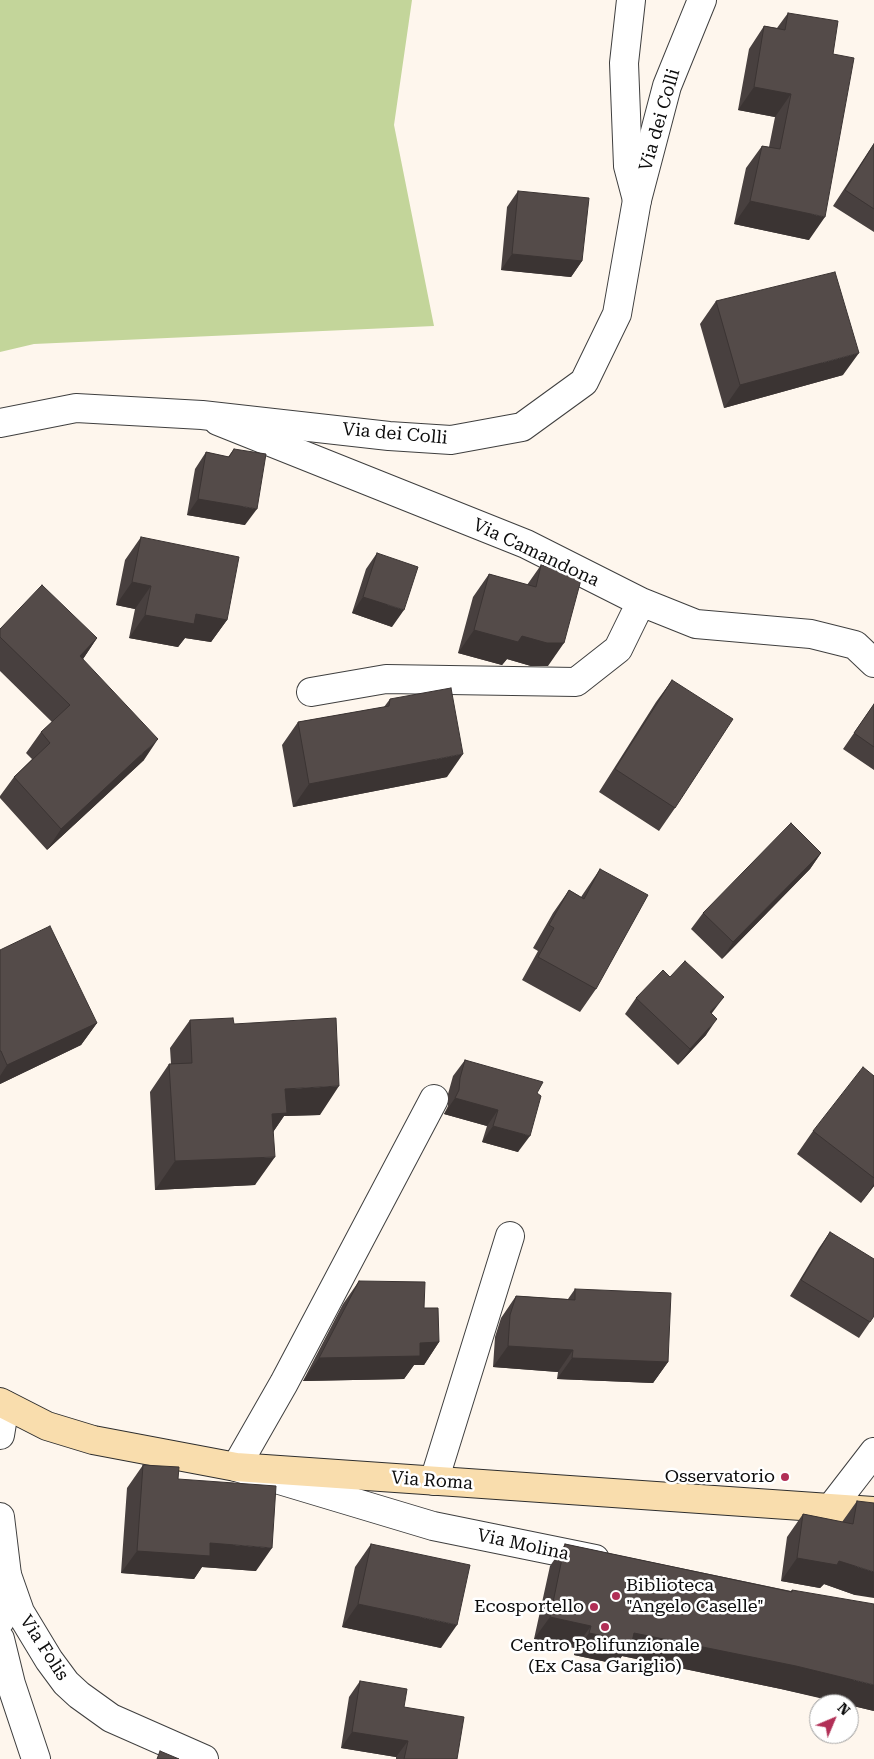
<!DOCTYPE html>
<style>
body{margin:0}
#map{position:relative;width:874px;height:1759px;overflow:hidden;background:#fef6ed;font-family:"Roboto Serif",serif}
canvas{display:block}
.north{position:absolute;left:809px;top:1694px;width:50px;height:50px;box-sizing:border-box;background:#fff;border:1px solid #9e9e9e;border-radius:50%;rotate:45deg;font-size:14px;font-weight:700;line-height:20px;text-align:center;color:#0c0c0c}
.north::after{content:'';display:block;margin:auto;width:18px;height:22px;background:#b12f56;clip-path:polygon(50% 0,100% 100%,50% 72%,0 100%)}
</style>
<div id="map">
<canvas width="874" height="1759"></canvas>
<div class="north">N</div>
</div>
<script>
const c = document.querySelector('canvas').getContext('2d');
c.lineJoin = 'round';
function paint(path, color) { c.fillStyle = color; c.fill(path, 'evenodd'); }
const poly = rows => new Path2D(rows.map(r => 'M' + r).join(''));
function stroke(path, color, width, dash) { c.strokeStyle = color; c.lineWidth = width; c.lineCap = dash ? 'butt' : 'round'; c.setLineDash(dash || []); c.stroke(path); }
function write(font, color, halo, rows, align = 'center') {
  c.font = font + ' "Roboto Serif",serif'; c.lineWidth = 5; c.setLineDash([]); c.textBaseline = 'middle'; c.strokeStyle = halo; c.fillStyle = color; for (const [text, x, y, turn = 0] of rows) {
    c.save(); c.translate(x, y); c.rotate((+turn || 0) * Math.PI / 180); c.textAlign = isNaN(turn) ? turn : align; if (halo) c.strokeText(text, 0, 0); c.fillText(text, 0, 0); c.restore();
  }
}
paint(poly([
 [0,0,412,0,394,125,434,326,34,344,0,352]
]), '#c3d59a');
const minor = poly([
 [631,0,624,63,628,166,637,200],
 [218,421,526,544,641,602,696,624,811,634,855,645,874,663],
 [311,692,386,679,576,682,618,649,641,602],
 [434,1099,284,1383,236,1467,433,1526,595,1559],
 [434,1481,510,1236],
 [830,1509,874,1452],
 [0,1621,7,1575],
 [0,1639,11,1684,36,1759]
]);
const tertiary = poly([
 [0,423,76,408,202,415,389,436,451,440,522,427,584,382,617,314,637,200,667,86,702,0],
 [0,1435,5,1405],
 [0,1517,7,1575,20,1612,49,1660,66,1683,79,1695,111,1718,204,1759]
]);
const secondary = poly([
 [0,1402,47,1426,93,1440,236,1467,874,1511]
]);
stroke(minor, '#3f3f3f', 30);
stroke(tertiary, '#3f3f3f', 30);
stroke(secondary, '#2e2e2e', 30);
stroke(minor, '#fff', 28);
stroke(tertiary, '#fff', 28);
stroke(secondary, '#f9ddad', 28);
paint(poly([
 [788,13,833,54,809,240,734,224,746,168,762,146,769,147,775,117,738,110,749,49,764,26,777,28],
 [874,143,874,232,833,206],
 [518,191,582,261,571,277,501,270,507,207],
 [716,301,843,375,724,408,700,324],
 [234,449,245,525,187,515,195,469,206,452,228,457],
 [141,537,227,620,211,642,185,638,178,647,129,638,135,609,116,605,125,560],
 [377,553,392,627,352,613,366,569],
 [541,565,548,666,531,666,507,659,502,665,458,653,473,597,489,574,527,585],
 [0,629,97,638,83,659,144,760,47,850,0,798,0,796,14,777,32,759,26,753,41,732,52,722,0,671],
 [672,680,675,808,659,831,599,792,656,702],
 [390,699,447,777,293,807,282,745,298,722,384,707],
 [874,704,874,770,843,749],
 [821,853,810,869,722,959,691,929,703,913],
 [600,869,596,989,580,1012,522,980,538,951,533,948,553,913,569,890,581,897],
 [0,950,97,1023,81,1045,0,1084],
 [670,977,712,1014,706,1035,678,1065,625,1014,636,998],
 [190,1020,234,1024,320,1115,284,1116,273,1132,255,1185,155,1190,150,1092,169,1064,171,1064,170,1048],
 [465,1060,537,1093,518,1152,482,1142,487,1126,444,1114,448,1106,448,1094,453,1076],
 [874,1076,874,1186,861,1203,797,1154,813,1131],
 [830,1232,870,1322,859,1338,790,1296,819,1248],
 [359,1281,424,1308,439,1342,424,1365,414,1365,404,1379,303,1381,343,1304],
 [575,1289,668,1362,653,1383,557,1379,558,1372,493,1367,495,1337,501,1318,516,1296,568,1299],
 [143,1465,178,1479,256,1571,202,1567,194,1579,121,1573,127,1488],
 [857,1501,855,1595,824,1584,820,1588,781,1581,787,1537,803,1514,842,1522],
 [371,1544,441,1648,342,1627,355,1567],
 [565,1544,791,1591,792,1590,874,1711,849,1705,849,1704,781,1689,622,1656,616,1664,574,1655,575,1648,534,1639,550,1566],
 [360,1681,404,1707,457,1759,396,1759,396,1757,341,1748,349,1697]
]), '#48403f');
paint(poly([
 [754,87,791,94,775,117,738,110],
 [750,201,825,217,809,240,734,224],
 [512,254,582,261,571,277,501,270],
 [859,353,843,375,724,408,740,385],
 [198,499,257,509,245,525,187,515],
 [132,582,151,586,135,609,116,605],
 [363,597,404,610,392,627,352,613],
 [196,614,227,620,211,642,185,638,178,647,129,638,145,615],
 [474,630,522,636,564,643,548,666,531,666,507,659,502,665,458,653],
 [97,638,83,659,80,656],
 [158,739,144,760,47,850,61,829],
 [463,754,447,777,293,807,309,784],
 [821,853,810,869,722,959,733,942],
 [724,997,712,1013,699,1028,710,1012],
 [717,1019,706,1035,678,1065,690,1049],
 [97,1023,81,1045,0,1084,0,1076,7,1065],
 [339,1086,320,1115,284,1116,267,1141,266,1117,285,1089],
 [455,1098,498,1110,487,1126,444,1114],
 [493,1126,530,1136,518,1152,482,1142],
 [275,1157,255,1185,155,1190,175,1161],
 [874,1184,874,1186,861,1203],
 [439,1342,424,1365,414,1365,404,1379,303,1381,319,1358,420,1343],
 [508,1346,573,1350,558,1372,493,1367],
 [572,1358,668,1362,653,1383,557,1379],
 [210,1543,272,1548,256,1571,202,1567,194,1579,121,1573,137,1551],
 [797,1558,839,1561,874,1572,874,1598,855,1595,824,1584,820,1588,781,1581],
 [358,1604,457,1625,441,1648,342,1627],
 [550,1617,591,1626,575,1648,534,1639],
 [589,1633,634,1633,796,1666,874,1685,874,1711,849,1705,849,1704,845,1704,781,1689,622,1656,616,1664,574,1655],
 [352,1732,408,1741,396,1757,341,1748]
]), '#3b3433');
const building = poly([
 [788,13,838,21,833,54,854,58,825,217,750,201,762,146,780,149,791,94,754,87,764,26,785,30,788,13],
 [874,144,874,209,845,190,874,144],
 [518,191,589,198,582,261,512,254,518,191],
 [835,272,859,353,740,385,716,301,835,272],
 [234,449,266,454,257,509,198,499,206,452,229,457,234,449],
 [141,537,239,557,227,620,196,614,194,624,145,615,151,586,132,582,141,537],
 [377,553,418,567,404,610,363,597,377,553],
 [541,565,582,576,564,643,547,643,522,636,518,642,474,630,489,574,536,587,541,565],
 [42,585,97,638,80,656,158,739,61,829,14,777,50,743,41,732,70,705,0,637,0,629,42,585],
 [672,680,733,719,675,808,615,769,672,680],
 [451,688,463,754,309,784,298,722,389,706,390,699,451,688],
 [874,704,874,747,854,733,874,704],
 [791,823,821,853,733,942,703,913,791,823],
 [600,869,648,895,596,989,538,957,554,928,549,925,569,890,584,899,600,869],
 [50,926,97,1023,7,1065,1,1051,0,1051,0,950,50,926],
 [685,961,724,997,710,1012,717,1019,690,1049,636,998,663,970,670,977,685,961],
 [233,1018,234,1024,336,1018,339,1086,285,1089,287,1113,272,1114,275,1157,175,1161,169,1064,192,1063,190,1020,233,1018],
 [465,1060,543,1082,537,1093,541,1096,530,1136,493,1126,498,1110,455,1098,459,1090,460,1078,465,1060],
 [863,1067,874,1076,874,1178,813,1131,863,1067],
 [830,1232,874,1259,874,1316,870,1322,801,1280,830,1232],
 [359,1281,425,1282,424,1308,438,1308,439,1342,420,1343,420,1356,319,1358,359,1281],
 [575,1289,671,1293,668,1362,572,1358,573,1350,508,1346,510,1315,516,1296,575,1300,575,1289],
 [143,1465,179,1467,178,1479,276,1486,272,1548,210,1543,210,1556,137,1551,143,1465],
 [857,1501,874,1503,874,1572,839,1561,837,1565,797,1558,803,1514,853,1524,857,1501],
 [371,1544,470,1565,457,1625,358,1604,371,1544],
 [565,1544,792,1592,792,1590,874,1604,874,1685,796,1666,634,1633,632,1642,589,1633,591,1626,550,1617,565,1544],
 [360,1681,407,1689,404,1707,464,1717,457,1759,404,1759,408,1741,352,1732,360,1681],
 [160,1751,179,1759,157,1759,160,1751]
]);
paint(building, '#544b49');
stroke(building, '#3b3433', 1);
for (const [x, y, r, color] of [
 [785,1477,5,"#b12f56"],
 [616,1596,5,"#b12f56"],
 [594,1607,5,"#b12f56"],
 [605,1627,5,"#b12f56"]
]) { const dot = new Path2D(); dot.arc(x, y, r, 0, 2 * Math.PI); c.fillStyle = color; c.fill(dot); stroke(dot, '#fff', 2); }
write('18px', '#0c0c0c', '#fff', [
 ["Via dei Colli",660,120,-74],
 ["Via dei Colli",395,434,5],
 ["Via Camandona",536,553,25],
 ["Via Roma",432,1481,4],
 ["Via Molina",523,1545,12],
 ["Via Folis",44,1648,57]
]);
write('18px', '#0c0c0c', '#fff', [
 ["Osservatorio",775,1477],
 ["Biblioteca",626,1586,"left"],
 ["\"Angelo Caselle\"",626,1607,"left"],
 ["Ecosportello",584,1607],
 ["Centro Polifunzionale",605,1646,"center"],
 ["(Ex Casa Gariglio)",605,1667,"center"]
], 'right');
</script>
